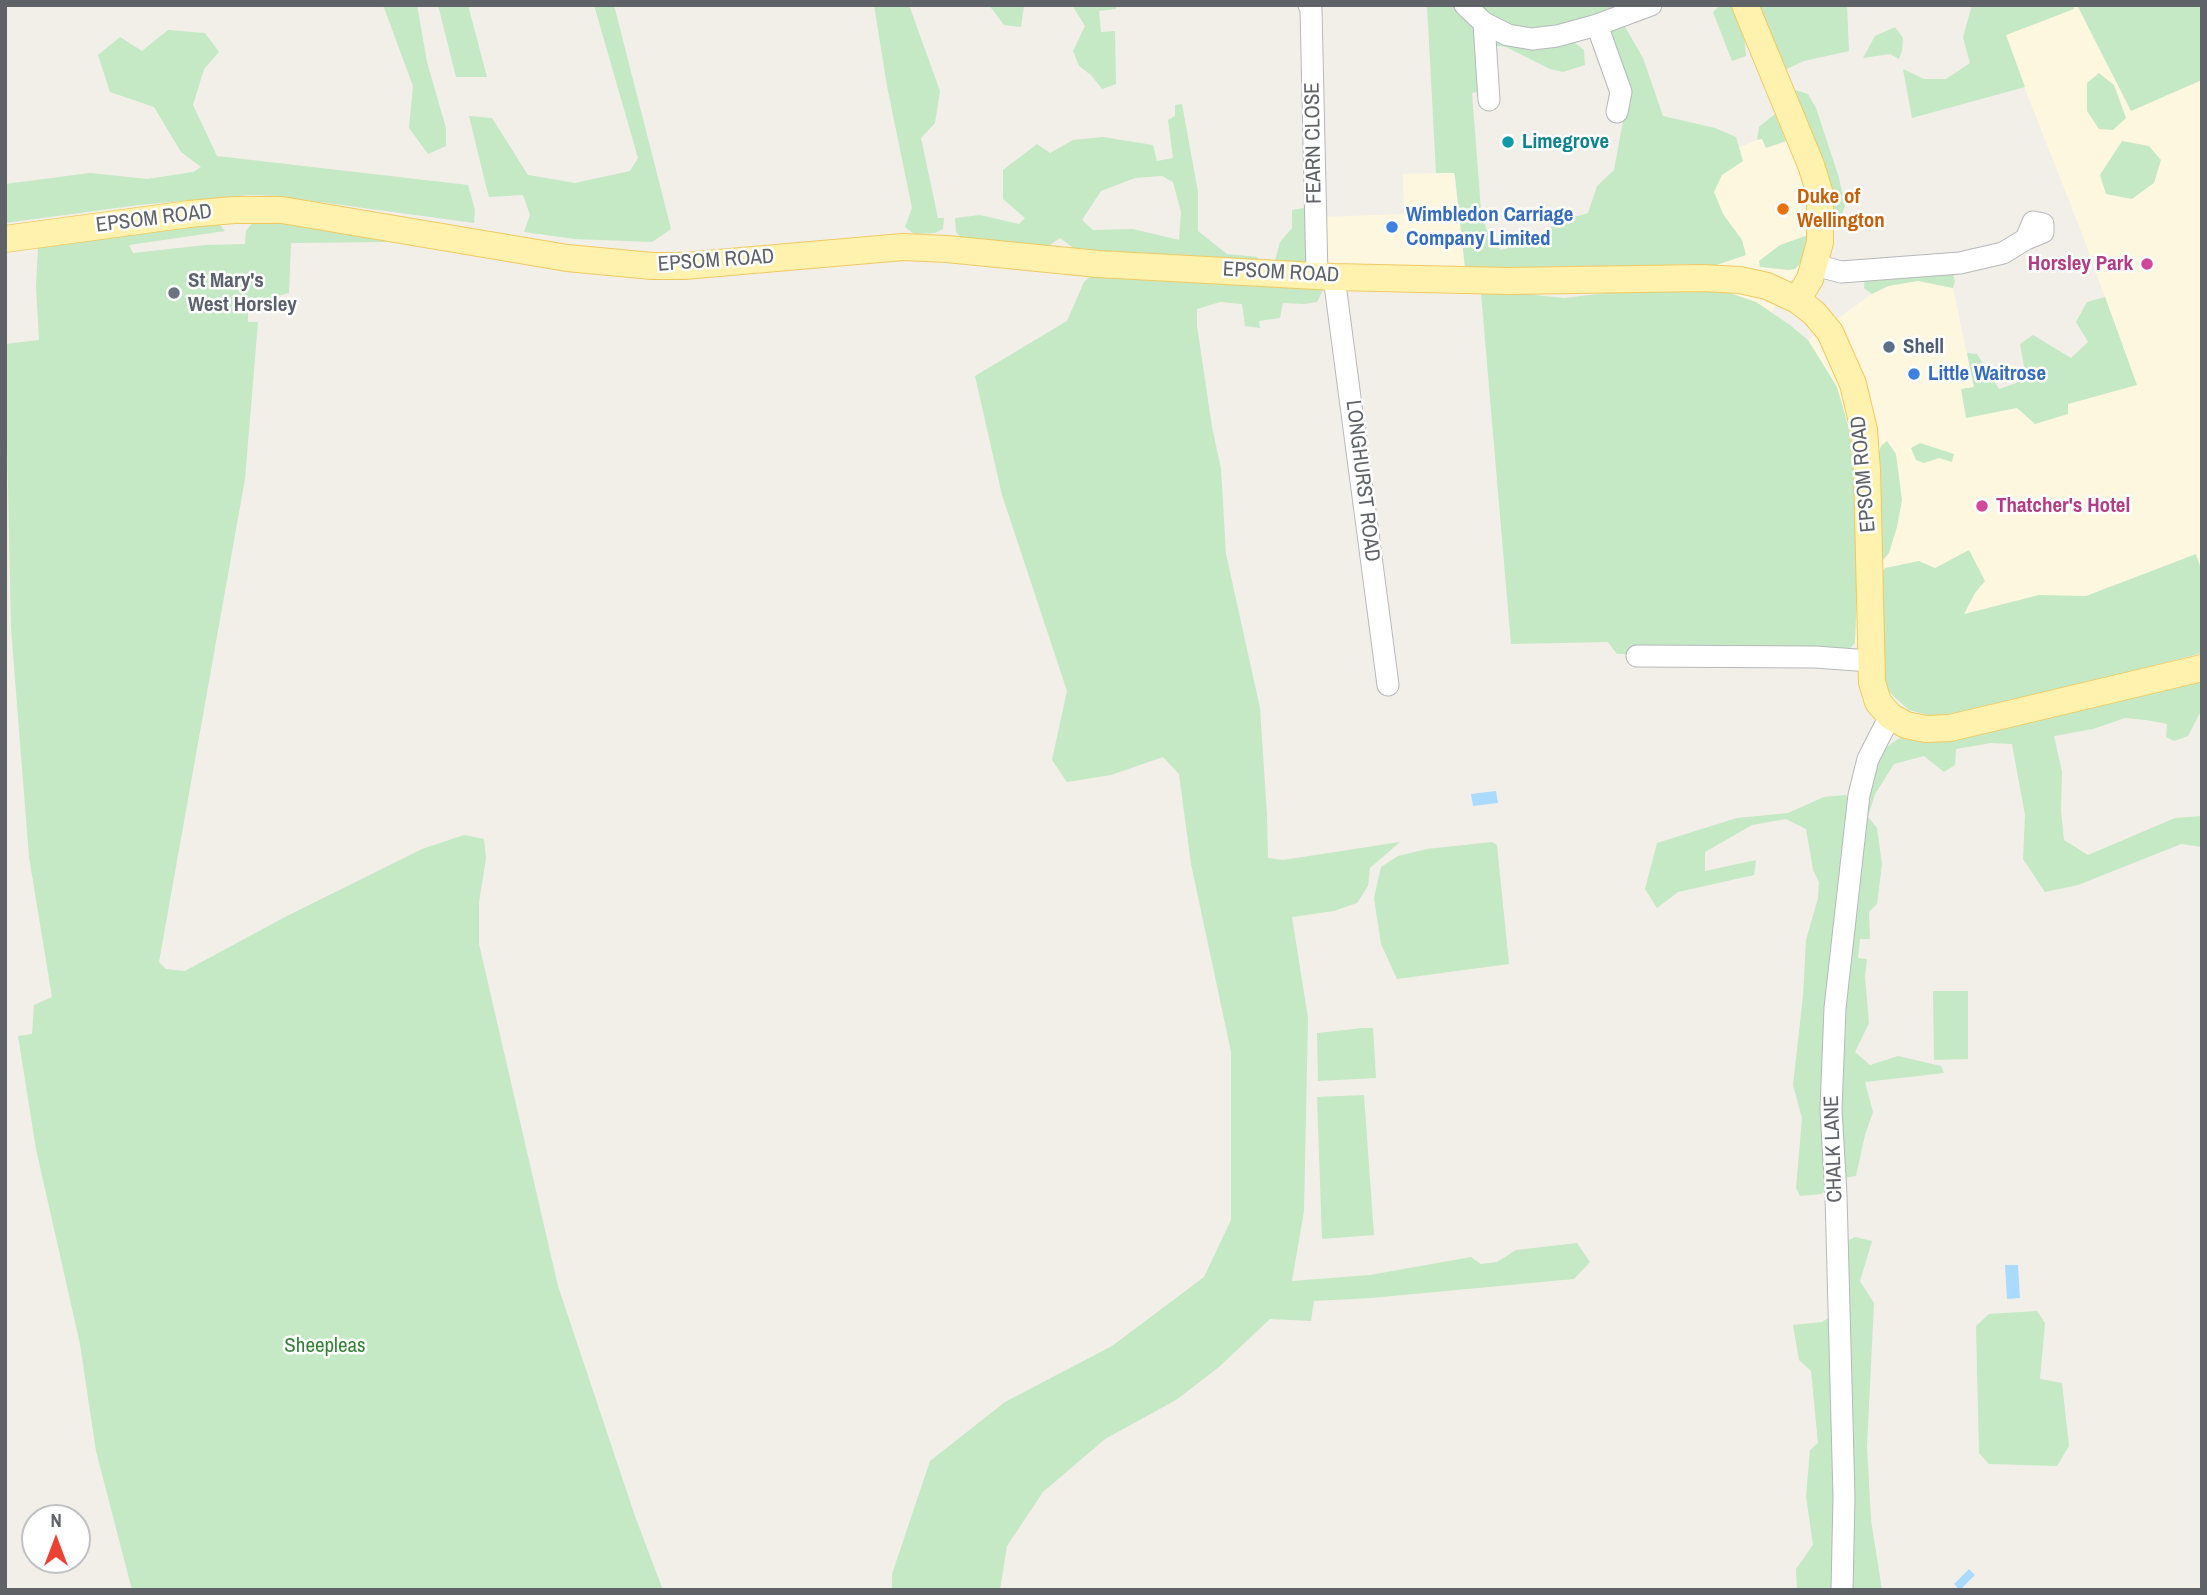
<!DOCTYPE html>
<style>
body{margin:0}
#map{position:relative;width:2207px;height:1595px;overflow:hidden;background:#f1efe8;font-family:"Archivo Narrow",sans-serif}
canvas{display:block}
.frame{position:absolute;inset:0;border:7px solid #5f6368;pointer-events:none}
.north{position:absolute;left:21px;top:1504px;width:70px;height:70px;box-sizing:border-box;background:#fff;border:2px solid #bfc1c3;border-radius:50%;rotate:0deg;font-size:19px;font-weight:700;line-height:28px;text-align:center;color:#5f6368}
.north::after{content:'';display:block;margin:auto;width:24px;height:32px;background:#ea4335;clip-path:polygon(50% 0,100% 100%,50% 72%,0 100%)}
</style>
<div id="map">
<canvas width="2207" height="1595"></canvas>
<div class="frame"></div>
<div class="north">N</div>
</div>
<script>
const c = document.querySelector('canvas').getContext('2d');
c.lineJoin = 'round';
function paint(path, color) { c.fillStyle = color; c.fill(path, 'evenodd'); }
const poly = rows => new Path2D(rows.map(r => 'M' + r).join(''));
function stroke(path, color, width, dash) { c.strokeStyle = color; c.lineWidth = width; c.lineCap = dash ? 'butt' : 'round'; c.setLineDash(dash || []); c.stroke(path); }
function write(font, color, halo, rows, align = 'center') {
  c.font = font + ' "Archivo Narrow",sans-serif'; c.lineWidth = 5; c.setLineDash([]); c.textBaseline = 'middle'; c.strokeStyle = halo; c.fillStyle = color; for (const [text, x, y, turn = 0] of rows) {
    c.save(); c.translate(x, y); c.rotate((+turn || 0) * Math.PI / 180); c.textAlign = isNaN(turn) ? turn : align; if (halo) c.strokeText(text, 0, 0); c.fillText(text, 0, 0); c.restore();
  }
}
paint(poly([
 [1992,5,2202,5,2202,653,1909,710,1891,694,1875,643,1855,643,1859,539,1850,432,1837,387,1808,340,1872,294,1888,286,1918,281,1953,288,1974,388,1966,417,2053,401,2133,374,2081,231],
 [1761,138,1776,145,1792,139,1816,213,1803,261,1772,312,1756,302,1691,287,1682,178,1738,148],
 [1454,173,1465,268,1323,269,1323,217,1404,214,1403,174]
]), '#fef7e0');
paint(poly([
 [383,5,417,5,427,62,446,128,446,146,428,154,409,128,413,86],
 [438,5,468,5,487,77,456,77],
 [594,5,614,5,667,213,671,229,652,242,575,239,524,232,530,215,523,195,489,197,486,186,469,116,492,118,528,175,575,183,630,171,638,158],
 [874,5,909,5,940,91,935,123,921,138,938,218,944,218,943,229,935,233,914,234,905,227,912,208,887,86],
 [989,5,1024,5,1021,27,1004,25],
 [1072,5,1116,5,1116,9,1099,11,1101,32,1115,31,1116,84,1102,89,1091,75,1079,66,1073,51,1085,26],
 [1427,5,1452,5,1476,27,1484,91,1472,93,1481,210,1490,241,1501,250,1533,241,1557,222,1588,213,1597,186,1614,170,1623,121,1591,42,1602,30,1624,25,1643,58,1663,116,1715,128,1736,137,1743,161,1722,175,1714,192,1723,214,1742,240,1746,255,1711,267,1688,264,1540,272,1465,268,1455,176,1454,173,1436,173],
 [1478,5,1633,5,1538,31,1503,24],
 [1720,5,1731,7,1744,33,1746,56,1732,61,1713,12],
 [1757,5,1847,5,1849,51,1804,61,1780,72],
 [1972,5,2073,5,2074,9,2006,35,2025,87,1912,118,1903,69,1924,79,1946,79,1970,63,1963,37],
 [2084,5,2202,5,2202,80,2131,111,2078,7],
 [1895,27,1903,38,1902,51,1899,59,1890,54,1863,58,1875,36],
 [168,30,205,33,219,52,204,69,193,105,217,156,468,185,475,210,474,223,276,196,248,195,139,205,5,223,5,184,90,173,147,179,193,172,201,167,181,152,154,107,110,92,98,55,120,37,142,51],
 [1499,40,1574,42,1584,50,1585,65,1563,72,1550,69,1506,47,1492,45,1495,41],
 [2099,73,2114,85,2126,118,2113,130,2099,129,2087,111,2087,83],
 [1795,90,1808,94,1816,108,1839,178,1845,206,1841,216,1832,221,1790,93],
 [1182,104,1198,192,1198,231,1227,254,1258,257,1257,263,1080,253,1060,238,1047,247,962,239,956,232,955,218,980,215,1019,224,1025,218,1003,199,1003,170,1037,144,1050,153,1073,140,1103,137,1153,145,1157,161,1173,158,1168,120,1175,116,1175,105],
 [1162,176,1173,182,1181,212,1179,240,1133,229,1093,230,1082,220,1101,191,1135,178],
 [1775,114,1786,141,1766,148,1762,139,1757,140,1759,127],
 [2122,141,2149,146,2161,160,2154,183,2132,199,2106,194,2100,175],
 [1304,208,1311,221,1311,257,1300,266,1274,264,1280,242,1292,228,1292,210],
 [263,219,342,228,388,242,291,243,289,293,248,304,248,322,258,322,245,479,159,962,166,969,185,971,285,917,422,849,464,835,484,839,486,858,479,903,479,944,558,1286,636,1519,663,1590,132,1590,96,1451,80,1344,36,1149,18,1036,32,1034,34,1005,52,997,29,857,11,628,5,344,39,340,36,286,38,248,217,222,225,231,129,245,133,253,206,245,245,244,246,231,253,222],
 [1814,233,1803,261,1795,269,1788,270,1760,267,1759,261,1780,245],
 [1952,270,1955,281,1953,288,1918,281,1888,286,1872,294,1864,288,1865,275],
 [1093,274,1316,283,1323,290,1317,302,1304,304,1283,303,1280,318,1259,321,1260,328,1245,326,1242,304,1220,302,1197,309,1197,326,1212,427,1221,469,1226,554,1260,708,1267,815,1268,858,1283,860,1400,842,1370,868,1368,886,1357,903,1334,911,1292,917,1308,1018,1304,1211,1292,1281,1370,1275,1471,1257,1481,1264,1497,1262,1516,1250,1577,1243,1590,1262,1574,1279,1371,1298,1314,1301,1311,1321,1270,1319,1219,1367,1176,1400,1105,1439,1043,1492,1007,1546,1000,1590,892,1590,892,1574,930,1461,1005,1402,1112,1346,1204,1277,1231,1220,1231,1052,1191,864,1179,774,1163,757,1111,775,1067,782,1052,760,1067,691,1002,495,975,376,1067,321,1084,282],
 [1648,288,1724,291,1756,302,1790,325,1808,340,1837,387,1850,432,1859,539,1855,643,1849,649,1770,646,1762,654,1617,654,1608,642,1511,644,1481,293,1506,292,1564,298],
 [2105,297,2137,385,2068,404,2068,414,2035,424,2017,408,1966,418,1961,389,1974,387,1967,353,1977,354,1999,389,2014,384,2026,377,2020,344,2033,335,2071,358,2088,342,2076,322,2087,302],
 [1887,441,1896,454,1902,500,1897,527,1889,553,1883,560,1881,553,1878,455,1881,446],
 [1920,443,1954,454,1952,462,1939,458,1924,463,1916,460,1911,448],
 [1969,550,1985,581,1975,593,1964,614,2039,595,2086,596,2196,554,2202,572,2202,653,1963,715,1935,717,1909,710,1891,694,1876,674,1878,578,1885,568,1919,561,1935,568],
 [2202,675,2202,709,2188,736,2174,741,2166,737,2167,724,2146,720,2125,718,2093,729,2054,736,2062,772,2061,811,2064,840,2088,855,2175,818,2202,816,2202,847,2181,844,2078,885,2045,892,2023,859,2025,815,2012,744,1991,743,1956,749,1955,765,1944,772,1924,756,1894,764,1875,794,1868,817,1877,828,1882,864,1877,904,1869,912,1870,939,1860,939,1858,958,1867,959,1865,977,1869,1023,1855,1052,1870,1065,1898,1056,1941,1066,1944,1073,1865,1082,1873,1112,1865,1135,1856,1176,1844,1178,1835,1117,1850,908,1877,754,1898,739],
 [1846,795,1851,803,1829,1188,1821,1194,1800,1196,1796,1188,1802,1118,1793,1085,1803,996,1806,940,1818,898,1819,882,1813,870,1806,829,1786,819,1752,825,1705,852,1705,871,1756,860,1754,875,1678,892,1657,908,1645,889,1657,843,1737,818,1788,813,1824,797],
 [1492,842,1497,845,1509,964,1397,979,1381,944,1374,898,1381,867,1398,856,1427,849],
 [1968,991,1968,1059,1934,1060,1933,991],
 [1363,1028,1373,1028,1376,1078,1318,1081,1317,1033],
 [1364,1095,1374,1235,1322,1239,1317,1097],
 [1855,1237,1872,1241,1860,1281,1874,1303,1867,1446,1871,1520,1882,1590,1848,1590,1842,1244],
 [2037,1311,2045,1323,2040,1379,2062,1383,2069,1446,2057,1466,1989,1464,1979,1453,1976,1326,1989,1314],
 [1832,1316,1836,1590,1797,1590,1796,1569,1813,1545,1806,1496,1810,1450,1818,1443,1811,1371,1799,1360,1793,1325,1822,1322]
]), '#c5e8c5');
paint(poly([
 [1496,791,1498,803,1473,806,1471,794],
 [2005,1265,2018,1265,2020,1298,2007,1299],
 [1969,1569,1975,1575,1960,1590,1954,1584]
]), '#aadaff');
const minor = poly([
 [1309,5,1311,9,1317,276],
 [1465,5,1484,23,1508,35,1532,39,1557,36,1597,25,1651,5],
 [1484,23,1489,100],
 [1597,25,1621,92,1617,112],
 [1815,265,1841,272,1960,263,2003,253,2026,239,2033,222,2043,224,2043,232,2026,239],
 [1334,277,1388,685],
 [1637,656,1815,657,1870,661],
 [1842,1590,1844,1497,1836,1195,1831,1109,1835,1008,1859,795,1868,759,1890,716]
]);
const major = poly([
 [1745,5,1811,165,1820,194,1820,242,1810,279,1797,300],
 [5,239,189,214,234,210,282,210,567,258,652,266,684,266,903,247,947,249,1098,264,1334,277,1508,281,1702,278,1740,280,1767,286,1797,300,1814,313,1830,332,1853,384,1864,430,1867,471,1872,682,1878,702,1890,716,1906,725,1926,729,1950,728,2202,668]
]);
stroke(minor, '#b5b8bc', 23);
stroke(major, '#f2c960', 28);
stroke(minor, '#fff', 21);
stroke(major, '#fff2af', 26);
for (const [x, y, r, color] of [
 [1508,142,7,"#0f9aa8"],
 [1783,209,7,"#e8710a"],
 [1392,227,7,"#3f7fe0"],
 [2147,264,7,"#d1479c"],
 [174,293,7,"#6b7280"],
 [1889,347,7,"#5c6f8a"],
 [1914,374,7,"#3f7fe0"],
 [1982,506,7,"#d1479c"]
]) { const dot = new Path2D(); dot.arc(x, y, r, 0, 2 * Math.PI); c.fillStyle = color; c.fill(dot); stroke(dot, '#fff', 2.5); }
write('bold 21px', '#0d838f', '#fff', [
 ["Limegrove",1522,142]
], 'left');
write('21px', '#5f6368', '#fff', [
 ["FEARN CLOSE",1314,143,-91],
 ["EPSOM ROAD",154,219,-7],
 ["EPSOM ROAD",716,261,-4],
 ["EPSOM ROAD",1281,273,3],
 ["EPSOM ROAD",1864,474,-95],
 ["LONGHURST ROAD",1362,481,83],
 ["CHALK LANE",1834,1149,-92]
]);
write('bold 21px', '#c56008', '#fff', [
 ["Duke of",1797,197],
 ["Wellington",1797,221]
], 'left');
write('bold 21px', '#366cbe', '#fff', [
 ["Wimbledon Carriage",1406,215],
 ["Company Limited",1406,239],
 ["Little Waitrose",1928,374]
], 'left');
write('bold 21px', '#b23c85', '#fff', [
 ["Horsley Park",2133,264],
 ["Thatcher's Hotel",1996,506,"left"]
], 'right');
write('bold 21px', '#5b616d', '#fff', [
 ["St Mary's",188,281],
 ["West Horsley",188,305]
], 'left');
write('bold 21px', '#4e5e75', '#fff', [
 ["Shell",1903,347]
], 'left');
write('21px', '#348238', '#fff', [
 ["Sheepleas",325,1346]
]);
</script>
